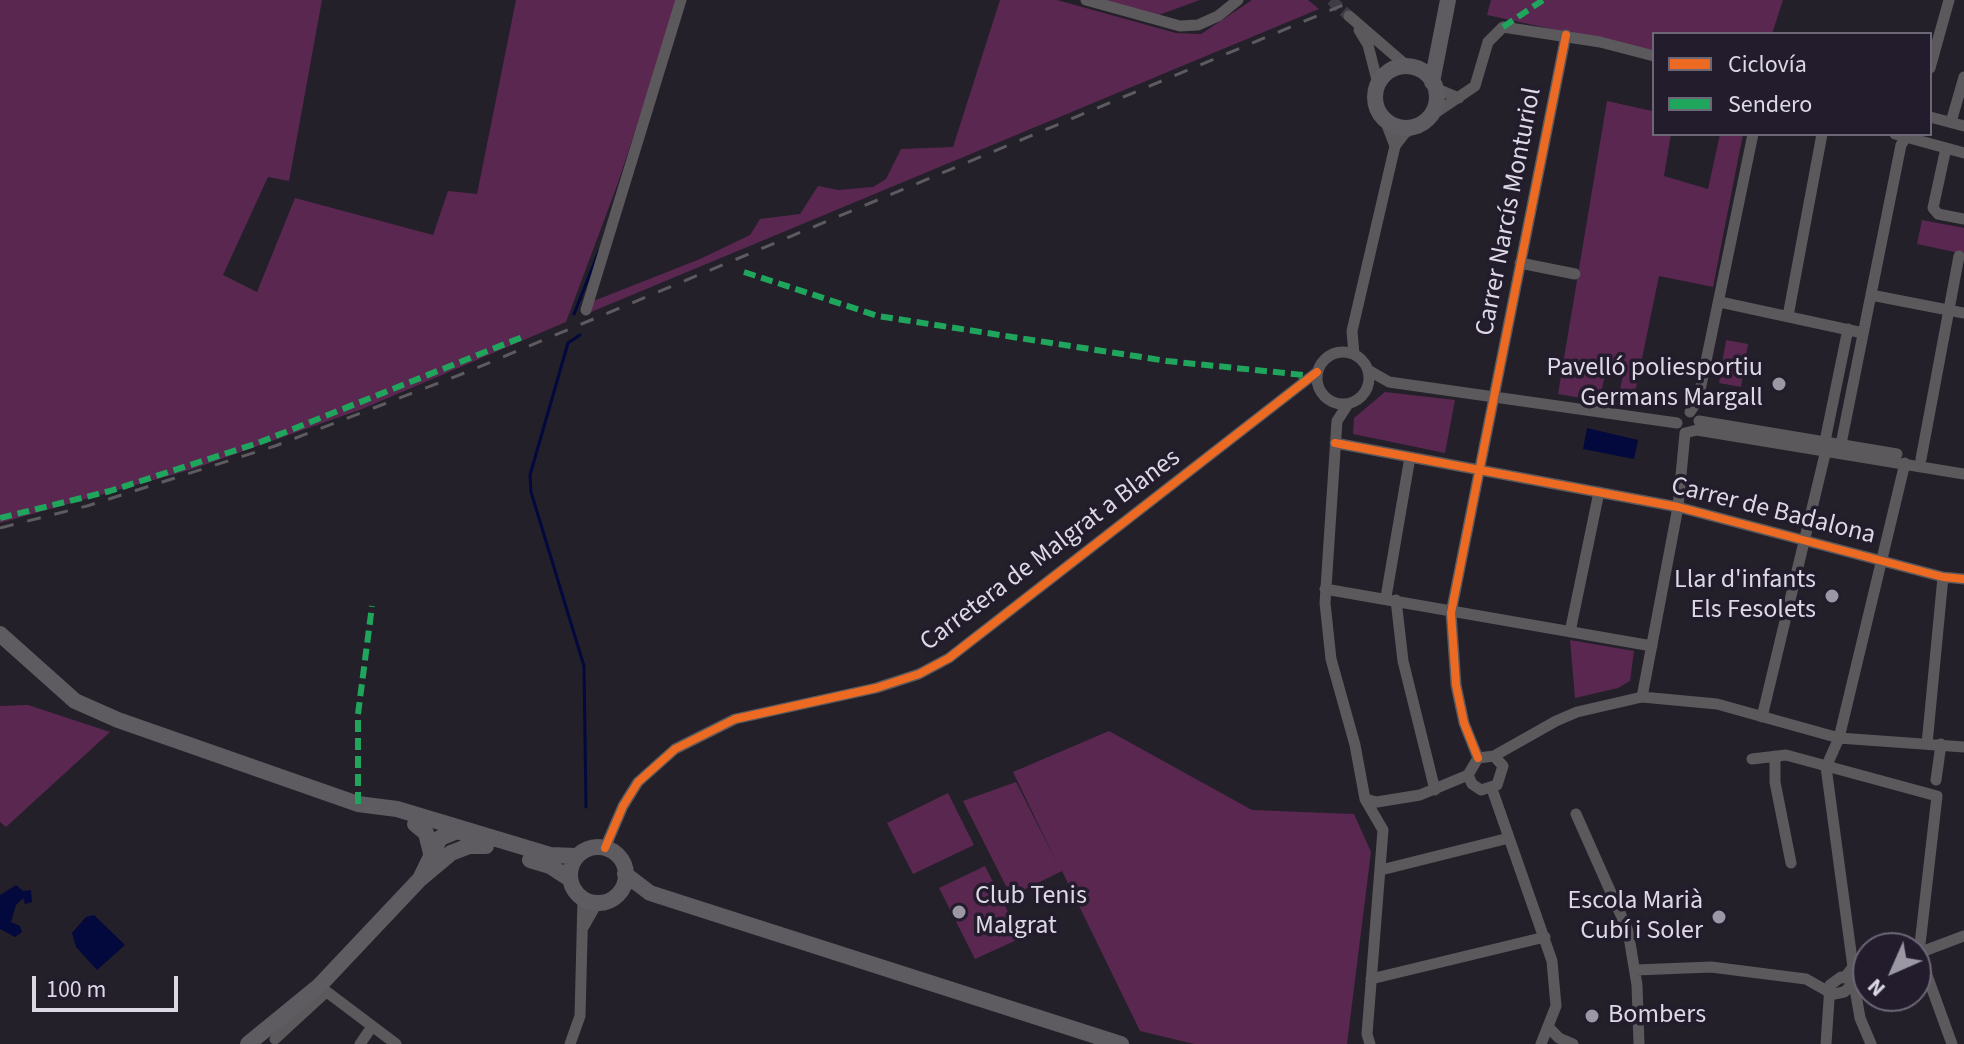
<!DOCTYPE html>
<meta charset="utf-8">
<style>
body{margin:0}
#map{position:relative;width:1964px;height:1044px;overflow:hidden;background:#232029;font-family:"Source Sans 3",sans-serif}
canvas{display:block}
.legend{position:absolute;left:1652px;top:32px;width:280px;height:104px;box-sizing:border-box;background:#221c2d;border:2px solid #6c6776;margin:0;padding:10px 14px;list-style:none;font-size:24px;color:#dcd8e4}
.legend li{display:flex;align-items:center;gap:16px;height:40px}
.legend b{width:40px;border:2px solid #6c6776}
.north{position:absolute;left:1852px;top:932px;width:80px;height:80px;box-sizing:border-box;background:#221c2d;border:2px solid #6c6776;border-radius:50%;rotate:225deg;font-size:22px;font-weight:700;line-height:32px;text-align:center;color:#dcd8e4}
.north::after{content:'';display:block;margin:auto;width:28px;height:36px;background:#9b98a3;clip-path:polygon(50% 0,100% 100%,50% 72%,0 100%)}
.scale{position:absolute;left:32px;top:976px;width:146px;height:36px;box-sizing:border-box;border:4px solid #dcd8e4;border-top:0;padding-left:10px;font-size:24px;line-height:28px;white-space:nowrap;color:#dcd8e4;-webkit-text-stroke:6px #221c2d;paint-order:stroke}
</style>
<div id="map">
<canvas width="1964" height="1044"></canvas>
<ul class="legend">
<li><b style="height:10px;background:#ed6a23"></b>Ciclovía</li>
<li><b style="height:10px;background:#20a55d"></b>Sendero</li>
</ul>
<div class="north">N</div>
<div class="scale">100 m</div>
</div>
<script>
const c = document.querySelector('canvas').getContext('2d');
c.lineJoin = 'round';
function paint(path, color) { c.fillStyle = color; c.fill(path, 'evenodd'); }
const poly = rows => new Path2D(rows.map(r => 'M' + r).join(''));
function stroke(path, color, width, dash) { c.strokeStyle = color; c.lineWidth = width; c.lineCap = dash ? 'butt' : 'round'; c.setLineDash(dash || []); c.stroke(path); }
function write(font, color, halo, rows, align = 'center') {
  c.font = font + ' "Source Sans 3",sans-serif'; c.lineWidth = 7; c.setLineDash([]); c.textBaseline = 'middle'; c.strokeStyle = halo; c.fillStyle = color; for (const [text, x, y, turn = 0] of rows) {
    c.save(); c.translate(x, y); c.rotate((+turn || 0) * Math.PI / 180); c.textAlign = isNaN(turn) ? turn : align; if (halo) c.strokeText(text, 0, 0); c.fillText(text, 0, 0); c.restore();
  }
}
paint(poly([
 [0,0,322,0,289,181,268,177,223,275,257,292,295,198,433,235,448,191,477,194,516,0,678,0,618,183,566,322,362,409,193,469,0,523],
 [1000,0,1057,0,1176,33,1201,34,1252,0,1308,0,1319,9,591,312,591,302,700,259,750,235,760,219,800,214,818,186,838,190,873,187,886,179,901,149,953,147],
 [1099,0,1200,0,1156,16],
 [1491,0,1783,0,1772,34,1654,34,1654,51,1487,15],
 [1607,101,1652,111,1654,105,1654,134,1671,134,1664,176,1708,189,1720,134,1743,134,1713,287,1659,276,1632,407,1617,403,1623,375,1606,371,1599,401,1558,394],
 [1922,220,1964,228,1964,254,1917,244],
 [1726,340,1748,344,1741,387,1719,383],
 [1385,392,1455,400,1445,453,1353,434,1354,418],
 [1570,640,1634,651,1630,681,1618,688,1575,698],
 [28,705,110,732,6,827,0,822,0,706],
 [1109,731,1252,810,1354,814,1371,852,1347,1044,1194,1044,1140,1031,1062,871,1011,896,963,801,1016,782,1057,863,1013,772],
 [948,793,974,845,913,874,887,823],
 [985,866,1021,938,975,959,939,888]
]), '#5a2751');
paint(poly([
 [1587,428,1638,440,1634,459,1583,449],
 [16,885,23,891,31,890,32,902,25,904,23,898,16,905,11,922,20,926,22,932,15,937,0,929,0,895],
 [94,915,125,945,97,970,76,947,72,933,86,917]
]), '#03083d');
stroke(poly([
 [574,314,599,251],
 [580,335,568,343,530,475,531,492,584,666,586,807]
]), '#03083d', 3);
stroke(poly([
 [1331,0,1349,16]
]), '#3f3c45', 11, [11, 5.5]);
stroke(poly([
 [1086,0,1180,26,1198,25,1218,16,1238,0],
 [1349,16,1408,67],
 [1359,30,1368,45,1378,84],
 [1930,68,1949,0],
 [1435,88,1459,98],
 [1930,117,1964,126],
 [1428,118,1475,86,1488,42,1503,27,1600,42,1654,56],
 [1385,120,1395,146],
 [1951,122,1964,77],
 [1895,134,1964,153],
 [1946,148,1933,208,1938,214,1964,219],
 [1520,263,1575,274],
 [1871,295,1964,313],
 [1720,302,1863,333],
 [586,310,681,0],
 [1788,316,1822,134],
 '1317 378a26 26 0 1 1 52 0a26 26 0 1 1-52 0Z',
 [1354,354,1352,331,1395,146,1405,133,1417,126],
 [1368,370,1389,382,1677,423],
 [1348,404,1337,421,1325,603,1331,659,1355,745,1365,799,1383,830,1367,1034,1370,1044],
 [1690,412,1698,400,1753,134],
 [1699,421,1897,454],
 [1685,433,1697,430,1964,474],
 [1825,441,1848,329],
 [1335,443,1678,507,1943,577,1964,579],
 [1841,444,1901,145,1908,134],
 [1921,459,1959,256],
 [1325,589,1652,646],
 [1386,597,1410,457],
 [1396,600,1403,661,1435,790],
 [1570,632,1599,492],
 [1642,697,1678,507,1685,433],
 [1762,717,1826,450],
 [1927,744,1943,577],
 [1775,756,1775,782,1791,863],
 [1478,758,1464,723,1456,685,1451,613,1566,35],
 [1752,759,1786,755,1937,796,1919,953,1952,1044],
 [1468,775,1478,758,1494,756,1556,721,1577,712,1642,697,1717,704,1839,738,1964,747],
 [1468,775,1472,784,1481,790,1497,785,1503,766,1494,756],
 [1936,780,1941,744],
 [1492,789,1552,961,1556,1006,1541,1044],
 [1365,799,1377,802,1420,795,1468,775],
 [1576,814,1628,931,1637,985,1639,1044],
 [605,848,623,806,638,782,675,749,735,719,876,688,919,674,949,658,1317,372],
 [1381,870,1509,838],
 [584,926,597,903],
 [1916,954,1964,936],
 [1636,970,1711,967,1806,979,1829,992],
 [1846,976,1853,967,1826,767,1839,738,1905,463],
 [1371,979,1545,937],
 [1854,983,1860,1018,1871,1044],
 [319,986,396,1044],
 [1829,995,1844,992,1868,971],
 [1549,1028,1559,1038,1573,1044],
 [275,1039,326,992],
 [360,1044,371,1028],
 [570,1044,580,1016,583,899],
 [1826,1044,1830,985,1841,977,1855,981]
]), '#5b595c', 11);
stroke(poly([
 '1375 97a31 31 0 1 1 62 0a31 31 0 1 1-62 0Z',
 [1432,82,1448,0],
 [0,634,75,701,118,720,358,804,397,809,550,855,576,856],
 [415,824,426,833,431,853],
 '570 875a28 28 0 1 1 56 0a28 28 0 1 1-56 0Z',
 [530,860,550,866,570,879],
 [625,874,650,893,1121,1044],
 [420,879,440,838,457,831,463,833],
 [248,1044,319,986,420,879,451,853,469,846,486,846]
]), '#5e5c60', 16);
stroke(poly([
 [0,528,87,506,275,446,467,372,1355,0]
]), '#5d5b60', 3, [14, 14]);
stroke(poly([
 [1503,27,1543,0],
 [744,272,878,316,1167,361,1304,375,1301,380],
 [0,518,110,491,258,443,525,336],
 [358,804,358,714,372,606]
]), '#20a55d', 6, [12, 6]);
stroke(poly([
 [1335,443,1678,507,1943,577,1964,579],
 [1478,758,1464,723,1456,685,1451,613,1566,35],
 [605,848,623,806,638,782,675,749,735,719,876,688,919,674,949,658,1317,372]
]), '#ed6a23', 8);
for (const [x, y, r, color] of [
 [1779,384,8,"#9b98a3"],
 [1832,596,8,"#9b98a3"],
 [959,912,8,"#9b98a3"],
 [1719,917,8,"#9b98a3"],
 [1592,1016,8,"#9b98a3"]
]) { const dot = new Path2D(); dot.arc(x, y, r, 0, 2 * Math.PI); c.fillStyle = color; c.fill(dot); stroke(dot, '#221c2d', 3); }
write('26px', '#dcd8e4', '#221c2d', [
 ["Carrer Narcís Monturiol",1510,212,-79],
 ["Carrer de Badalona",1773,512,14],
 ["Carretera de Malgrat a Blanes",1051,551,-37]
]);
write('26px', '#dcd8e4', '#221c2d', [
 ["Pavelló poliesportiu",1763,369],
 ["Germans Margall",1763,399],
 ["Llar d'infants",1816,581],
 ["Els Fesolets",1816,611],
 ["Club Tenis",975,897,"left"],
 ["Malgrat",975,927,"left"],
 ["Escola Marià",1703,902],
 ["Cubí i Soler",1703,932],
 ["Bombers",1608,1016,"left"]
], 'right');
</script>
